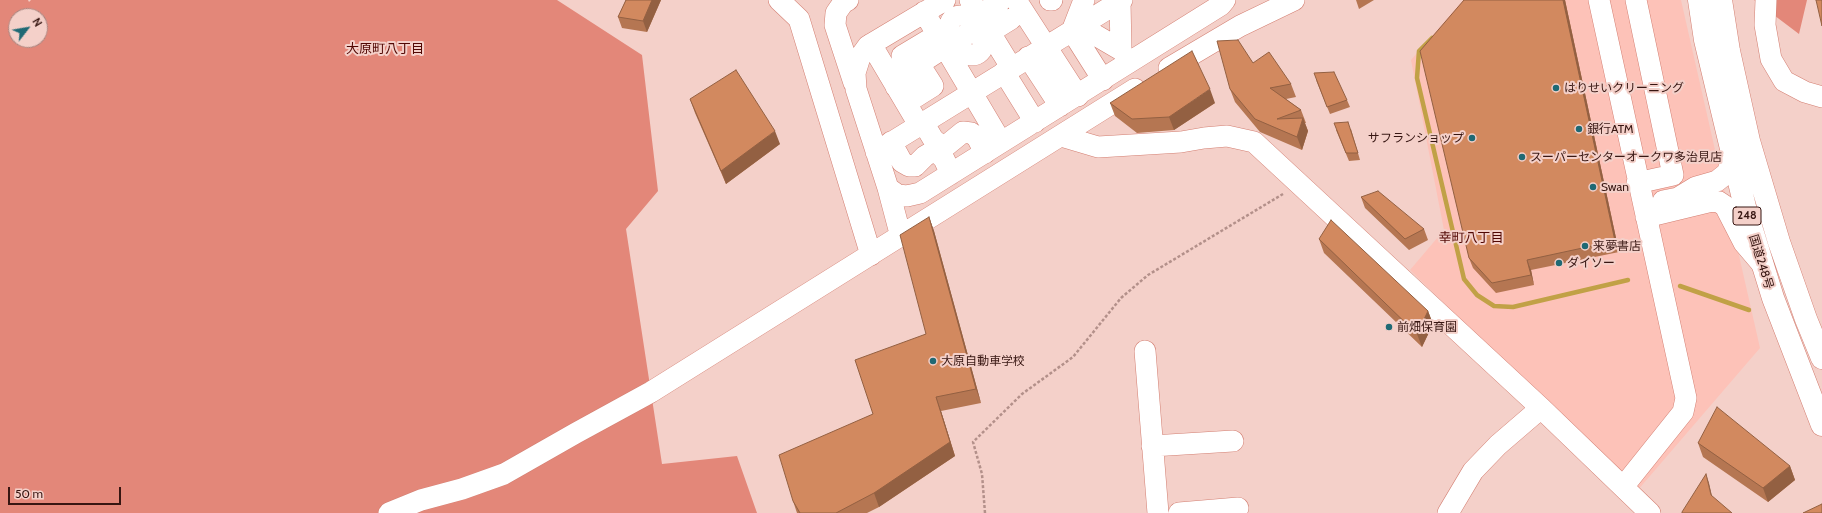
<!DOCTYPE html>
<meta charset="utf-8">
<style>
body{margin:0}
#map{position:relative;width:1822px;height:513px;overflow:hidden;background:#f4d0c9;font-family:Cabin,sans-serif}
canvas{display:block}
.north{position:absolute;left:8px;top:8px;width:40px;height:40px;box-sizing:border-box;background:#f4d0c9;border:1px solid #a88680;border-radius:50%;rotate:59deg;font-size:11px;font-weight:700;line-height:16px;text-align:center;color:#371612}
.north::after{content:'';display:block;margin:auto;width:14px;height:18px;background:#1f6974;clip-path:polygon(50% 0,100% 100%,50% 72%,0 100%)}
.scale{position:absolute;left:8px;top:487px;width:113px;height:18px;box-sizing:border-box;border:2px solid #371612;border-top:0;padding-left:5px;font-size:12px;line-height:14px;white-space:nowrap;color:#371612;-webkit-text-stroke:3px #f4d0c9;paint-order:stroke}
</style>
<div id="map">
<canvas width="1822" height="513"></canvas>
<div class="north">N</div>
<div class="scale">50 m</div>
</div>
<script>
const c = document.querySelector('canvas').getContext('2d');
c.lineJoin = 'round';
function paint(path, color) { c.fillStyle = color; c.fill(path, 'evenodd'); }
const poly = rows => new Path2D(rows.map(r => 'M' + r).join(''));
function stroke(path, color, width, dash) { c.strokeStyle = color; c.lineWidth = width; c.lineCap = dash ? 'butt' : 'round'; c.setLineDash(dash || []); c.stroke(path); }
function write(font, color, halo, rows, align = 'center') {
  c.font = font + ' Cabin,"Noto Sans JP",sans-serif'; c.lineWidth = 4; c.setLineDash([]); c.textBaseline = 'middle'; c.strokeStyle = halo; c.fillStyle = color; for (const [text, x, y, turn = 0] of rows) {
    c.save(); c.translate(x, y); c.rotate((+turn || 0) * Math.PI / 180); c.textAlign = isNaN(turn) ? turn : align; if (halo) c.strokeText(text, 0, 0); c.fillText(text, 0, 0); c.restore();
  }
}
paint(poly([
 [1463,0,1681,0,1760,348,1637,491,1410,270,1444,230,1411,60]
]), '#fdc2b8');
paint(poly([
 [0,0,28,0,29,2,31,0,557,0,642,55,658,191,626,229,662,464,737,456,757,513,0,513],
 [16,16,40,16,40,40,16,40],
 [1754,0,1807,0,1799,34]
]), '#e38779');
stroke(poly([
 [1432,38,1419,51,1417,78,1464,279,1477,295,1494,306,1513,307,1628,280],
 [1680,286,1749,310]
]), '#c1a146', 4.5);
const minor = poly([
 [779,0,799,19,871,255],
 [848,0,843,3,836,13,835,25,854,83],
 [945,0,868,46,860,57,855,73,856,89,888,188,898,195,907,196,920,193,1221,5,1225,0],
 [970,0,1011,67],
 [1016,0,1078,96],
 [1050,0,1052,0],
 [1084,0,1072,31,1103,80],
 [1599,0,1686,398,1683,412,1623,487],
 [1636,0,1673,175,1637,183],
 [1766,0,1765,25,1771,59,1784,81,1805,92,1822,97],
 [924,12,1001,142],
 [979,15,999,3],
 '950 26a10 10 0 1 1 20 0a10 10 0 1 1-20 0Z',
 [1080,26,1121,50,1120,1],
 [990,32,1011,19],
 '961 44a11 11 0 1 1 22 0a11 11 0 1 1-22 0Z',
 [871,44,919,125],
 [1028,57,1060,106],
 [1169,68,1240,26,1294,0],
 [1004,72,1035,122],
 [896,87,914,76,902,56,937,35],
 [906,103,933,86,919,64,945,47],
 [923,122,933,139,940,145,947,145,963,132,971,133,977,137,985,153],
 [1061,136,1098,147,1181,142,1204,138,1227,136,1254,142,1541,408,1650,513],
 [891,142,902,162,909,166,915,166,925,156,932,152,939,154,944,159,951,174],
 [876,152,1122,0],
 [888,188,901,237],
 [1663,201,1678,198,1696,187,1717,181,1727,173,1733,158],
 [1646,217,1712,201,1719,202,1725,206,1744,243,1761,263],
 [1145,351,1158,513],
 [1152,446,1233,441],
 [389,513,421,500,462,489,504,474,576,433,651,392,1135,89],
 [1179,513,1238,508],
 [1448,513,1473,471,1498,445,1541,408]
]);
const highway = poly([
 [1699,0,1705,40,1745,207,1773,298,1822,425],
 [1721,0,1729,51,1749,141,1779,242,1806,319,1822,358]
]);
stroke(minor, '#d37f72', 22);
stroke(highway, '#d37f72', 23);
stroke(poly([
 [985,513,982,474,973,442,1022,394,1073,357,1121,298,1148,275,1283,194]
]), '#b3908a', 2.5, [3, 2]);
stroke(minor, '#fff', 21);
stroke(highway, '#fff', 22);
paint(poly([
 [626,0,661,0,647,32,622,28,618,17],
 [1356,0,1374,0,1359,9],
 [1464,0,1565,0,1619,252,1531,270,1534,285,1496,293,1473,268,1469,258],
 [1253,63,1291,84,1296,97,1286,99,1301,110,1306,123,1305,123,1308,131,1302,150,1260,132,1235,102,1230,89],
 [1316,80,1347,100,1350,107,1330,114],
 [690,99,780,144,726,184,695,113],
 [1110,103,1215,103,1174,130,1137,133,1115,116],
 [1351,129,1360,160,1349,161,1336,130],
 [1361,197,1424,229,1428,240,1409,250,1365,208],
 [929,217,934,231,981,403,941,411,955,456,879,507,867,513,797,513,793,501,873,414,926,334],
 [1319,239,1428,311,1433,324,1422,347,1324,253],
 [1698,443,1790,466,1795,480,1768,502,1703,457]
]), '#b57652');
paint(poly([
 [652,0,661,0,647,32,643,21],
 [1563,0,1565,0,1619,252,1615,241],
 [1210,89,1215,103,1174,130,1169,117],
 [1303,118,1308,131,1302,150,1297,137],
 [775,131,780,144,726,184,721,171],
 [929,217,934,231,981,403,976,389],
 [1527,260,1531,270,1534,285,1531,275],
 [1428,311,1433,324,1422,347,1417,334],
 [936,397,941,411,955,456,879,507,874,493],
 [1790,466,1795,480,1768,502,1763,488],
 [1706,474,1709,483,1714,505,1711,495]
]), '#936042');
const building = poly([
 [626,0,652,0,643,21,618,17,626,0],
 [1464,0,1563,0,1615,241,1527,260,1531,275,1492,283,1469,258,1420,51,1464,0],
 [1816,0,1822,0,1822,26,1816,0],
 [1238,40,1253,63,1269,52,1291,84,1270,88,1301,110,1277,119,1303,118,1297,137,1255,119,1230,89,1217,41,1238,40],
 [1192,51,1210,89,1169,117,1132,119,1110,103,1192,51],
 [736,70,775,131,721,171,690,99,736,70],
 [1334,72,1347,100,1327,107,1314,73,1334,72],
 [1348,122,1358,153,1346,153,1334,123,1348,122],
 [1378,191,1424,229,1405,239,1361,197,1378,191],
 [929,217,976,389,936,397,950,442,874,493,836,513,800,513,793,501,779,455,873,414,855,360,926,334,900,235,929,217],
 [1331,220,1428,311,1417,334,1319,239,1331,220],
 [1717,407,1790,466,1763,488,1698,443,1717,407],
 [1706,474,1711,495,1732,513,1682,513,1682,512,1706,474],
 [1822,504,1822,513,1803,513,1822,504]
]);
paint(building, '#d2895f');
stroke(building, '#936042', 1);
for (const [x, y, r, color] of [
 [1556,88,4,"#1f6974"],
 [1579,129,4,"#1f6974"],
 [1472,138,4,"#1f6974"],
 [1522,157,4,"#1f6974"],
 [1593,187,4,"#1f6974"],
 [1585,246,4,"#1f6974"],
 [1559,263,4,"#1f6974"],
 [1389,327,4,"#1f6974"],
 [933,361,4,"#1f6974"]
]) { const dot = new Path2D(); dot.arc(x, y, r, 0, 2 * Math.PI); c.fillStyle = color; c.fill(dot); stroke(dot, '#f4d0c9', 1.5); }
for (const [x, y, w] of [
 [1747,216,28]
]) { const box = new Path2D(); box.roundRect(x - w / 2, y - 9, w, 18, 3); c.fillStyle = '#f4d0c9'; c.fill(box); stroke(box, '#371612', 1); }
write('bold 11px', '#371612', null, [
 ["248",1747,216]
]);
write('12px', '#371612', '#f4d0c9', [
 ["はりせいクリーニング",1564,88],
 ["銀行ATM",1587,129],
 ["サフランショップ",1464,138,"right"],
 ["スーパーセンターオークワ多治見店",1530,157],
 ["Swan",1601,187],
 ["来夢書店",1593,246],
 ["ダイソー",1567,263],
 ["前畑保育園",1397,327],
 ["大原自動車学校",941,361]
], 'left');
write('12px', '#371612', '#f4d0c9', [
 ["国道248号",1761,262,73]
]);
write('13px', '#510703', '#f4d0c9', [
 ["大原町八丁目",385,49],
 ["幸町八丁目",1471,238]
]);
</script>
